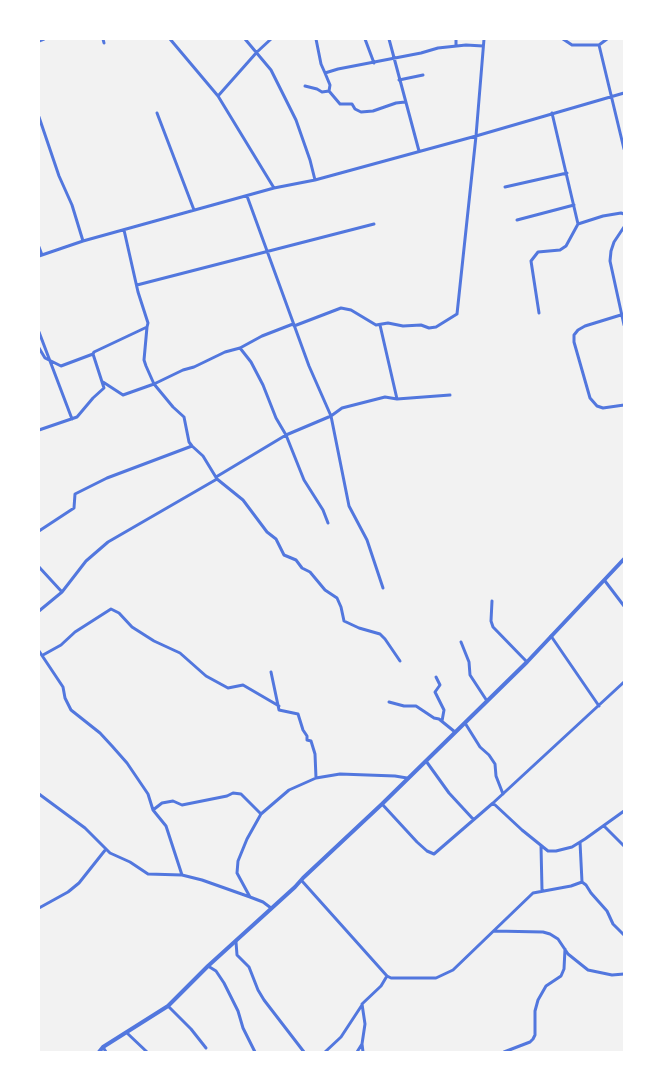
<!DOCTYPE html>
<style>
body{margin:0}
#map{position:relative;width:663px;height:1091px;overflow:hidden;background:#f2f2f2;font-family:"Space Grotesk",sans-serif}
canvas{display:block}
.frame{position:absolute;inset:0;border:40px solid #fff;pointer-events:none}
</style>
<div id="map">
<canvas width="663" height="1091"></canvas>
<div class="frame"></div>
</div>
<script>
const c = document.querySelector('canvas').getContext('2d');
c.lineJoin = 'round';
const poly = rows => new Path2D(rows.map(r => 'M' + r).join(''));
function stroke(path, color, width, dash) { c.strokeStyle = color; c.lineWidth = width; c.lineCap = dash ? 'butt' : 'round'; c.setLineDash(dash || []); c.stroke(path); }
stroke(poly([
 [103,39,104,43],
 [170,39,218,96,274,188],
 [245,39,271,70,296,120,310,160,315,180],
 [316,39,321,64,325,73,338,69,421,53,438,48,466,45,483,46],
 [365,39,374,63],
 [389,39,419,151],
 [456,39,456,46],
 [563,39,572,45,599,45,607,39],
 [39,41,44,39],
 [599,45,624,149],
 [325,73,330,85,329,91,340,104,352,104,355,109,361,112,373,111,396,103,405,102],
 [399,80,423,75],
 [305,86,317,89,322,92,329,91],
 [218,96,257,52,271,39],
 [157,113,194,210],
 [552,113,578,224,603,216,621,213,624,214],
 [39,117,59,176,72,205,83,241],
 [505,187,567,173],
 [517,220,574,205],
 [624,227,614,242,611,251,610,261,624,325],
 [39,247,42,255],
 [39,256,83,241,274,188,315,180,476,136,624,93],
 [137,285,374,224],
 [539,313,531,261,538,252,560,250,566,246,578,224],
 [624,314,585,326,578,330,574,335,574,342,590,398,597,406,603,408,624,405],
 [380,325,397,399],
 [294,326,341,308,351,310,376,325,388,323,403,326,421,325,429,328,436,327,457,314,476,136,484,39],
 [147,327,144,360,146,366,154,384,173,407,184,417,189,442,192,446,203,456,217,479,243,500,267,532,276,539,284,555,296,560,302,568,310,572,325,590,337,598,341,607,344,621,359,628,380,634,385,639,400,661],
 [39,332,72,419],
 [39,348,45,358,61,366,93,354],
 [240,348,251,362,263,385,276,418,286,435,304,480,323,510,328,523],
 [103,382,123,395,154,384,183,370,194,367,225,352,240,348,262,336,293,324],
 [39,430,77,417,93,398,104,388,93,354,94,352,147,327,148,323,138,292,124,230],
 [216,477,286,435,331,416,309,366,247,196],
 [39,531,74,508,75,494,107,478,192,446],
 [39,567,62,592],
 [605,581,624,606],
 [383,588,367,540,349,506,331,416,342,408,385,397,397,399,450,395],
 [492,601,491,621,493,627,527,662],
 [39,611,62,592,86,561,108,542,217,479],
 [551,636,599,706],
 [461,642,469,662,470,675,487,701],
 [39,651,63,687,65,698,71,710,100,733,112,746,127,763,148,794,153,810,166,826,182,875],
 [43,655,61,645,75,632,111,609,119,613,132,627,154,641,180,653,206,676,228,688,243,685,279,706],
 [271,672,279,710,298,714,303,730,307,736,307,740,311,741,315,754,316,778],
 [436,677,440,685,435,692,444,710,442,721],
 [389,702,404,706,416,706,434,718,439,719,455,732],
 [465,723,480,747,489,755,495,764,496,776,503,794],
 [426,761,449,793,473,819],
 [39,794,85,828,110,853,130,862,148,874,182,875,202,880,250,897],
 [493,803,522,830,548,851,556,851,572,847,585,839,624,811],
 [382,804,417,842,427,851,434,854,493,803,624,682],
 [153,810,162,803,173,801,182,805,227,796,233,793,241,794,261,814],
 [604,826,624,846],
 [541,846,542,890],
 [302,881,387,976,391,978,436,978,453,970,533,893,571,886,582,882,580,842],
 [582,882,586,885,591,893,607,911,613,924,624,935],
 [39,908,68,892,79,883,106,849],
 [271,908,263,902,250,897,237,873,238,861,247,839,261,814,289,790,316,778,340,774,395,776,407,778],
 [494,931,543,932,550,934,558,939,568,954,588,970,612,975,624,974],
 [236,942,237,955,249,967,258,990,264,1000,304,1052],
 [208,966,216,971,224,983,238,1011,243,1028,255,1052],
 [168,1006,191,1029,206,1048],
 [127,1033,147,1052],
 [103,1047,106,1052],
 [325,1052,341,1037,362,1005],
 [357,1052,362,1044],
 [363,1052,362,1044,365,1024,362,1004,381,986,387,976],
 [504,1052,530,1042,533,1039,535,1035,535,1011,538,1000,546,986,561,976,564,969,565,949]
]), '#5277de', 3);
stroke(poly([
 [99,1052,103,1047,168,1006,208,966,295,887,303,878,382,804,527,662,624,559]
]), '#5277de', 4);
</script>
